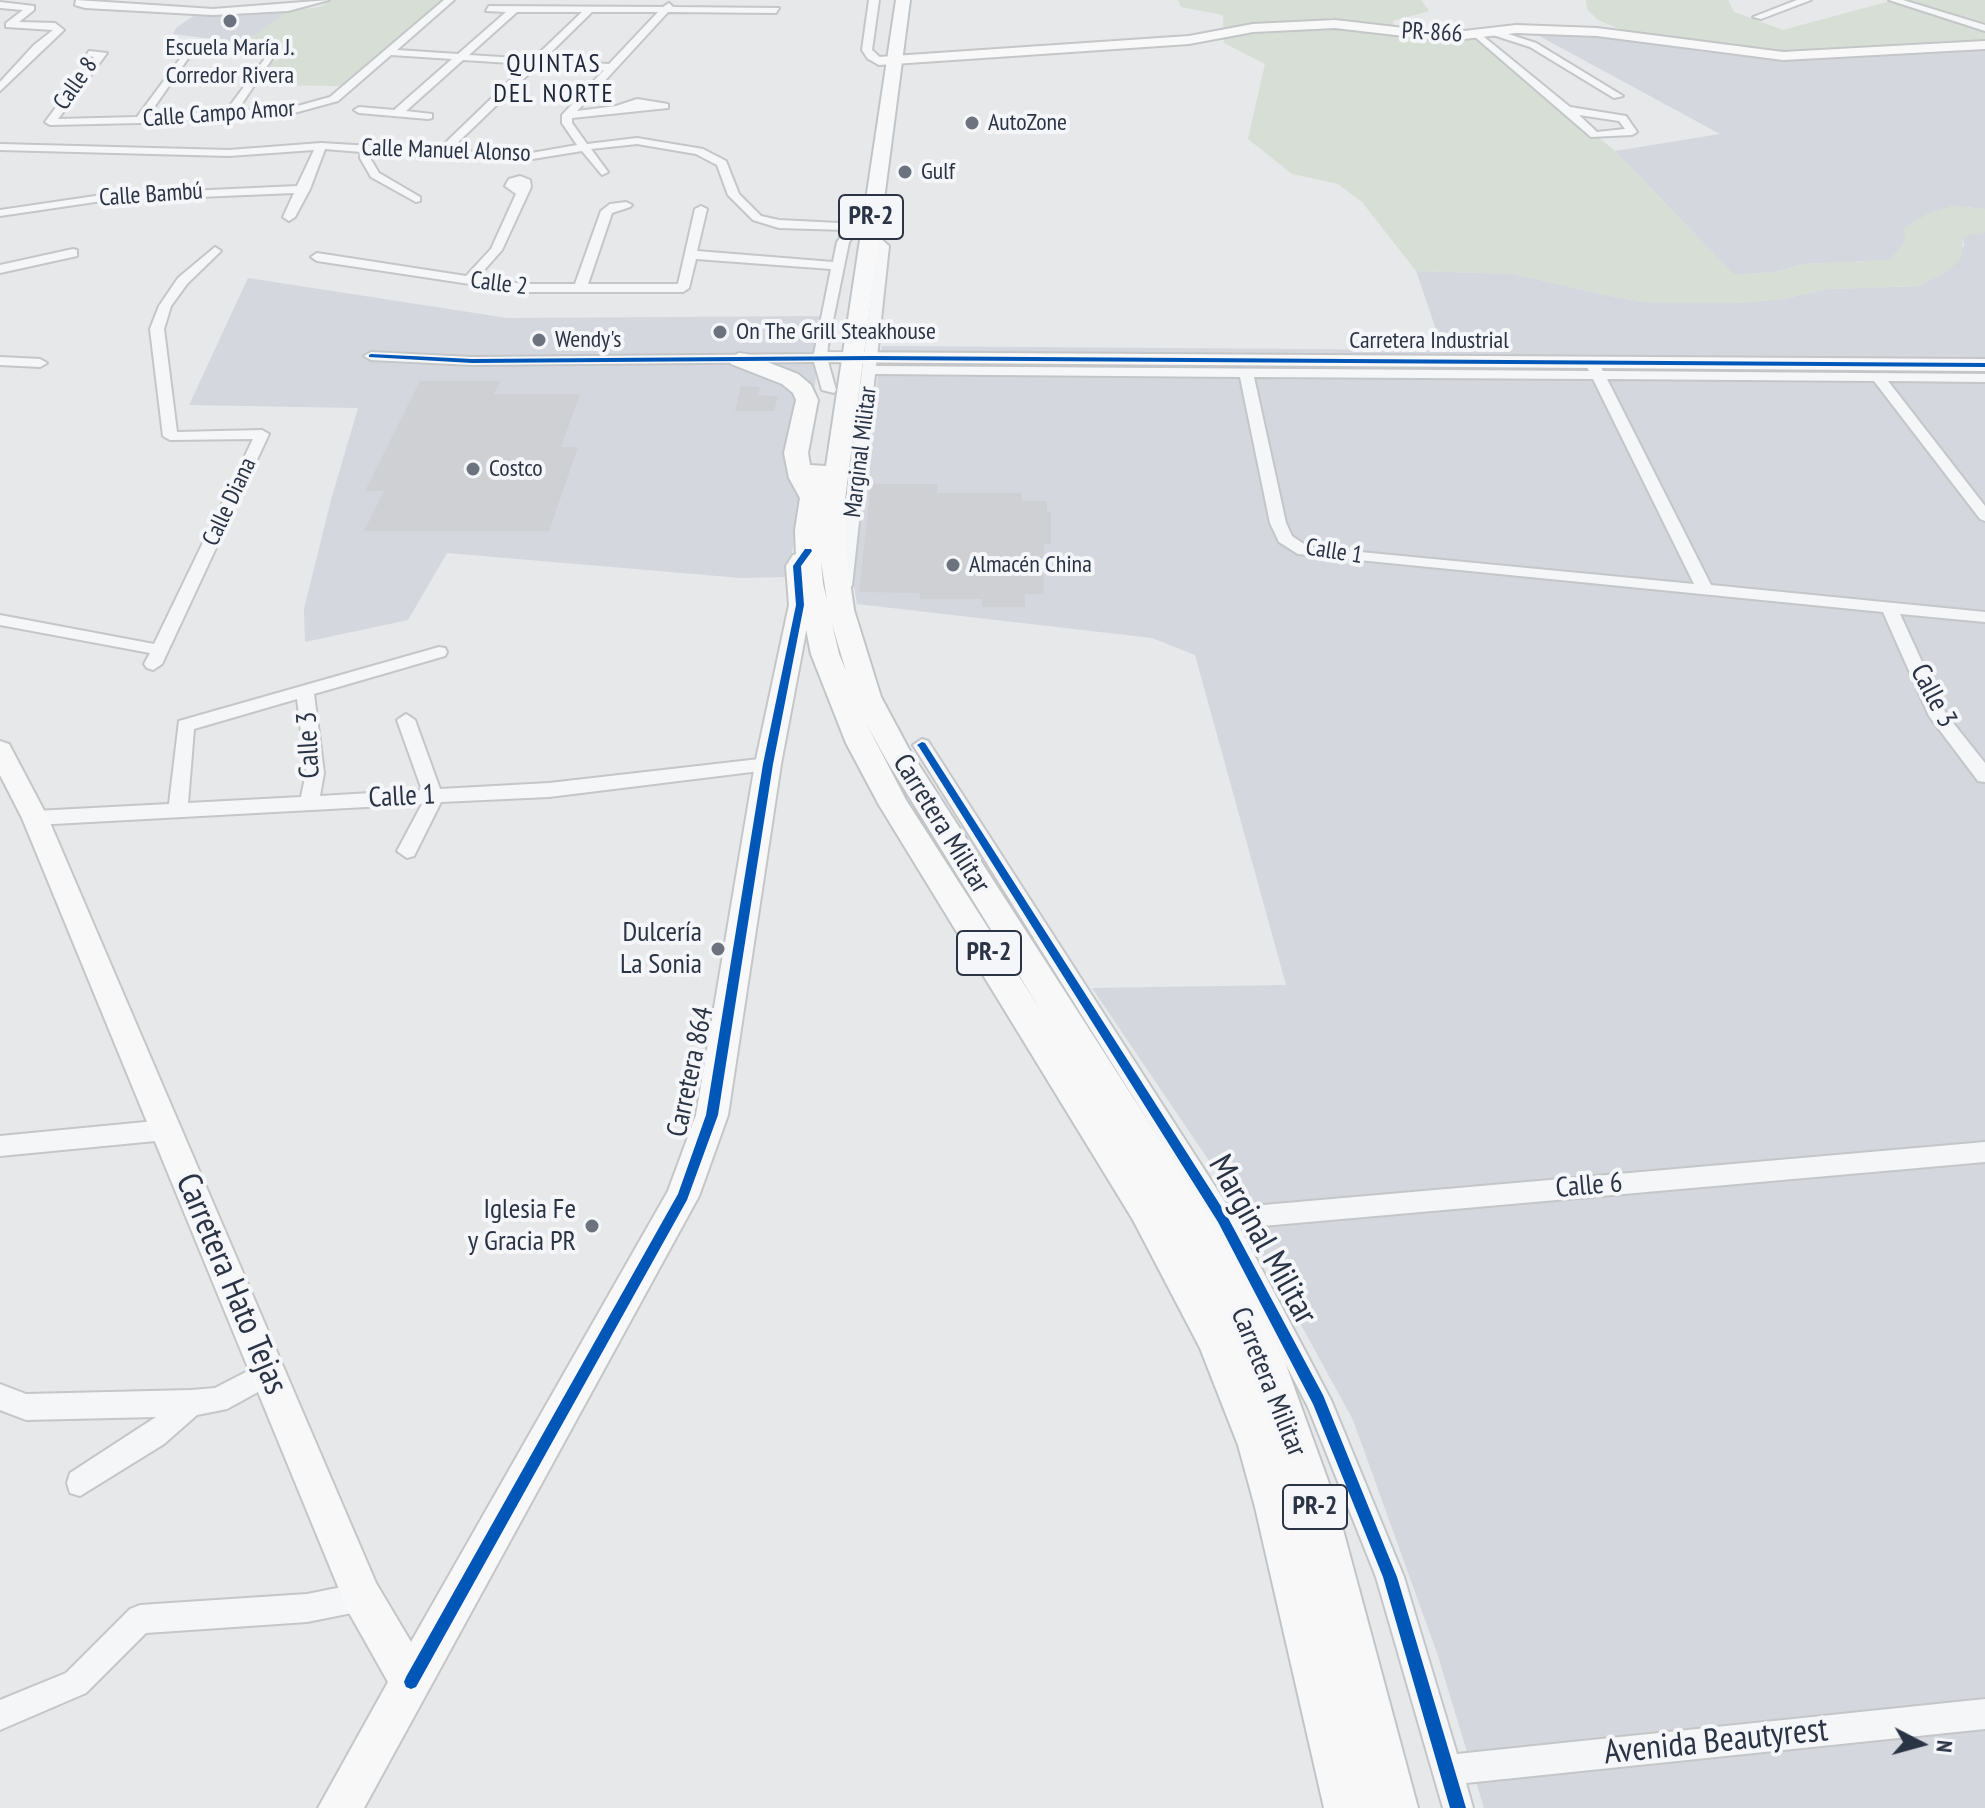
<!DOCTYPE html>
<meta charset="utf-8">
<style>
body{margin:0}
#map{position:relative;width:1985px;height:1808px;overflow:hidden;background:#e6e8ea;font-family:"PT Sans Narrow",sans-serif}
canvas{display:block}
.north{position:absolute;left:1881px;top:1704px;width:80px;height:80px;-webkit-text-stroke:6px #f4f6f9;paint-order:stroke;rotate:96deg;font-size:22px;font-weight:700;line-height:32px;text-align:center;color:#2b3445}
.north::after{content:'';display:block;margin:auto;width:28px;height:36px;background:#2b3445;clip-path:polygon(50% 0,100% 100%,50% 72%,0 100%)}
</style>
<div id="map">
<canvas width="1985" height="1808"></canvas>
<div class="north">N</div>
</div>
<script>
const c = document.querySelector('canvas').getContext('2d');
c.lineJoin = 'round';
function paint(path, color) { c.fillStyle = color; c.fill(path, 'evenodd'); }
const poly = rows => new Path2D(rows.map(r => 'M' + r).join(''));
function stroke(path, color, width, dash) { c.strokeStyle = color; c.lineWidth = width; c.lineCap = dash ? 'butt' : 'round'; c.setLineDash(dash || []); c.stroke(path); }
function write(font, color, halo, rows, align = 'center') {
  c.font = font + ' "PT Sans Narrow",sans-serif'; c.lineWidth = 8; c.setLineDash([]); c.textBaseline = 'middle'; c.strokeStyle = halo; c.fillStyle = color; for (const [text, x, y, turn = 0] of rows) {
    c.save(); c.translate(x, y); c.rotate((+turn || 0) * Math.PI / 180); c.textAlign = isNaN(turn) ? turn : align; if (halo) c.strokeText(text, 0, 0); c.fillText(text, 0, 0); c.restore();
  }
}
paint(poly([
 [288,11,244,43,173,34,176,28,196,14],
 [1519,25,1627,32,1711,45,1801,50,1985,41,1985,209,1952,206,1905,243,1890,260,1804,264,1776,272,1734,275,1615,151,1720,134],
 [1972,232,1985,232,1985,1808,1484,1808,1437,1653,1353,1420,1222,1180,1092,988,1286,985,1195,655,1152,638,857,604,852,575,882,346,1443,350,1416,271,1514,274,1619,298,1657,303,1740,303,1783,299,1827,289,1919,286,1964,246,1963,237],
 [248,278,507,318,822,316,807,462,788,577,741,578,447,553,408,620,305,642,304,609,331,500,358,408,189,405]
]), '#d4d7dd');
paint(poly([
 [332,0,445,0,340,86,259,85,271,62,285,57,232,51,288,11,319,7],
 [1178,0,1421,0,1429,11,1393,21,1395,34,1417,40,1478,39,1615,151,1734,275,1776,272,1804,264,1890,260,1905,243,1904,227,1929,213,1952,206,1985,209,1985,232,1963,237,1961,259,1945,273,1919,286,1827,289,1783,299,1740,303,1657,303,1619,298,1514,274,1416,271,1362,202,1338,184,1292,174,1248,139,1265,64,1224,43,1223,15,1181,7],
 [1586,0,1728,0,1734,12,1783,30,1894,0,1985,0,1985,41,1801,50,1711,45,1627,32,1598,20,1587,9]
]), '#d6ded6');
paint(poly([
 [420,381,500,381,494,394,580,394,561,447,578,447,549,531,364,531,384,491,365,491],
 [741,386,760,387,758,395,778,396,774,411,735,411],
 [871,484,937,484,937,493,1021,493,1022,501,1047,501,1047,512,1051,512,1051,544,1044,544,1043,594,1025,594,1025,607,982,607,982,599,920,599,920,593,859,592]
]), '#ced0d3');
const street = poly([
 [76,0,213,9,329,0,288,11,213,15,85,8,75,5,76,0],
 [444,0,454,0,397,50,458,54,506,12,486,11,489,6,663,7,669,3,673,7,779,8,776,13,668,12,577,111,616,106,637,99,668,104,668,108,572,118,572,123,587,144,637,138,703,149,726,161,739,194,761,216,779,220,859,224,861,227,849,242,828,345,827,358,836,390,834,393,822,390,814,362,472,365,371,360,364,356,371,352,472,357,814,354,831,269,696,259,689,288,683,292,523,292,317,261,311,257,317,253,466,276,491,249,516,194,505,186,509,179,520,176,530,180,531,187,502,250,478,277,523,284,575,284,601,211,610,204,626,202,632,205,630,207,612,213,588,284,678,284,695,209,701,206,707,209,697,251,833,262,837,242,846,230,779,228,753,220,728,195,717,165,696,154,637,144,591,149,608,172,602,175,582,151,520,161,372,152,370,158,379,173,420,197,420,201,416,202,371,177,360,158,361,152,325,149,310,189,295,217,289,221,283,217,294,193,102,201,0,216,0,210,102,195,297,186,314,150,229,156,0,150,0,144,229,150,321,143,438,150,527,64,463,60,406,111,432,114,432,118,428,119,359,113,354,110,359,107,394,110,452,59,391,55,338,101,294,113,140,123,50,125,45,122,94,57,86,56,89,51,107,53,58,119,137,117,191,44,196,47,148,116,226,111,269,53,274,56,237,111,294,107,330,97,444,0],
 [517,12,582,12,533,59,469,55,517,12],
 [592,12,658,12,609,64,543,60,592,12],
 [538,65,604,70,562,115,562,123,577,145,520,155,450,150,538,65],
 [869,0,879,0,872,50,884,61,879,64,868,59,862,50,869,0],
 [1797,0,1811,0,1761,19,1753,17,1797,0],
 [1889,0,1903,0,1985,25,1985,31,1889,0],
 [0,2,34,6,34,10,19,22,55,23,64,30,0,91,0,82,34,45,53,30,6,27,6,23,23,10,0,8,0,2],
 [1496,30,1536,43,1623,96,1614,98,1530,47,1493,35,1496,30],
 [1478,32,1570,107,1626,116,1637,132,1632,135,1591,137,1475,37,1478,32],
 [1579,115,1619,121,1625,129,1597,132,1579,115],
 [869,228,889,246,876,366,1589,371,1586,365,1593,361,1598,362,1603,371,1985,374,1985,382,1888,381,1985,506,1985,521,1980,519,1874,381,1607,379,1711,585,1985,612,1985,622,1900,614,1946,714,1985,763,1985,782,1978,781,1929,716,1883,612,1298,554,1279,542,1270,523,1240,377,875,374,852,586,844,591,838,589,836,586,877,247,863,232,869,228],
 [1254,377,1593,379,1694,584,1308,547,1292,536,1286,523,1254,377],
 [215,247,221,251,187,284,171,306,164,329,177,432,262,430,269,434,162,664,153,670,147,668,144,664,150,653,0,625,0,615,154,644,253,439,170,440,163,436,150,329,159,306,178,278,215,247],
 [73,249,77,250,77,256,0,273,0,265,73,249],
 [0,357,40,359,47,363,40,367,0,365,0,357],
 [439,647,445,648,447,652,445,656,314,694,324,773,320,796,422,790,397,720,406,714,415,720,440,789,549,783,768,758,777,764,768,770,549,797,441,802,414,856,407,858,397,851,422,804,35,825,26,818,35,811,169,804,179,721,439,647],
 [297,699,306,773,301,797,188,803,194,729,297,699],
 [922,739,928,741,1229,1208,1985,1142,1985,1162,1240,1228,1331,1400,1404,1577,1457,1754,1985,1699,1985,1729,1466,1783,1473,1808,1443,1808,1376,1577,1308,1407,1216,1230,1204,1228,1200,1220,1205,1212,913,745,922,739],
 [166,1120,174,1123,177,1130,174,1137,166,1140,0,1156,0,1136,166,1120],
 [269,1360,278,1363,282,1372,278,1381,227,1409,197,1415,164,1444,80,1496,70,1493,67,1483,70,1473,156,1417,26,1420,0,1410,0,1384,26,1394,191,1390,215,1388,269,1360],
 [362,1583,372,1587,376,1597,372,1607,362,1611,307,1622,146,1633,86,1693,0,1730,0,1700,66,1673,130,1609,140,1605,307,1594,362,1583]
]);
const secondary = poly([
 [1335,20,1447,33,1516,25,1597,28,1783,52,1985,41,1985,49,1783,60,1597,36,1516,33,1447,41,1335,28,1253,32,1189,44,879,65,872,61,879,57,1189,36,1253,24,1335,20],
 [820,352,1985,359,1985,371,813,362,811,358,813,354,820,352],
 [801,553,812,560,808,566,811,605,781,764,728,1115,699,1196,364,1808,318,1808,388,1682,348,1611,22,818,0,775,0,741,9,744,48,818,376,1583,411,1642,668,1191,696,1115,755,764,789,605,786,566,793,555,801,553]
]);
const primary = poly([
 [896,0,910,0,845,499,846,553,854,610,881,697,910,751,1206,1211,1246,1282,1285,1362,1335,1500,1418,1808,1324,1808,1255,1507,1238,1445,1200,1348,1133,1220,879,805,846,743,811,654,797,584,795,530,800,498,789,478,784,453,796,400,793,393,782,384,731,364,728,359,739,353,747,354,798,374,811,385,818,400,808,453,810,465,826,466,896,0],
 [821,561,827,600,823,584,821,561],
 [832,624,846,671,839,654,832,624],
 [866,723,887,761,1040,1009,906,800,866,723]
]);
stroke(street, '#c4c6c8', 4);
stroke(secondary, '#c4c6c8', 4);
stroke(primary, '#c2c5c8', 4);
paint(street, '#f5f6f7');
paint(secondary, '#f8f8f8');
paint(primary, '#f8f8f8');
paint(poly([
 [371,354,472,359,873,356,1985,363,1985,367,873,360,472,363,369,357,369,355,371,354],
 [805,549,811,549,812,551,801,566,804,605,773,764,718,1115,687,1200,416,1687,411,1689,406,1687,404,1682,406,1677,678,1194,706,1115,763,764,796,605,793,566,805,549],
 [922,742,925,743,1226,1214,1323,1395,1397,1577,1466,1808,1450,1808,1383,1577,1313,1404,1218,1222,919,747,917,745,922,742]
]), '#0057b8');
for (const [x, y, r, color] of [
 [230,21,8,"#6c737f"],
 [972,123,8,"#6c737f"],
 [905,172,8,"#6c737f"],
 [720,332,8,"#6c737f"],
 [539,340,8,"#6c737f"],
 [473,469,8,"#6c737f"],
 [953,565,8,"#6c737f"],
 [718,949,8,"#6c737f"],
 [592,1226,8,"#6c737f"]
]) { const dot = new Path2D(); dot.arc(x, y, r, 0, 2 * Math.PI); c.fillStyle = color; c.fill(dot); stroke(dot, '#f4f6f9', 3); }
write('24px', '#2b3445', '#f4f6f9', [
 ["PR-866",1432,33,3],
 ["Calle 8",76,84,-55],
 ["Calle Campo Amor",219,114,-4],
 ["Calle Manuel Alonso",446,151,2],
 ["Calle Bambú",151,195,-4],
 ["Calle 2",499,284,7],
 ["Carretera Industrial",1429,341],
 ["Marginal Militar",861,452,-83],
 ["Calle Diana",230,502,-65],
 ["Calle 1",1334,552,9]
]);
write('24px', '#2b3445', '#f4f6f9', [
 ["Escuela María J.",230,48,"center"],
 ["Corredor Rivera",230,76,"center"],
 ["AutoZone",988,123],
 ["Gulf",921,172],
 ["On The Grill Steakhouse",736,332],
 ["Wendy's",555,340],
 ["Costco",489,469],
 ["Almacén China",969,565]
], 'left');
c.letterSpacing = '2px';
write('26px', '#1d2536', '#f4f6f9', [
 ["QUINTAS",554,65],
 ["DEL NORTE",554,95]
]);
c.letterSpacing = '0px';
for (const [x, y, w] of [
 [871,217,64],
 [989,953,64],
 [1315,1507,64]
]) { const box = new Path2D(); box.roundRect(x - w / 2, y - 22, w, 44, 6); c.fillStyle = '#f4f6f9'; c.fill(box); stroke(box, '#2b3445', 2); }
write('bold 26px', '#2b3445', null, [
 ["PR-2",871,217],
 ["PR-2",989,953],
 ["PR-2",1315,1507]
]);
write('28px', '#2b3445', '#f4f6f9', [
 ["Calle 3",1933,696,62],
 ["Calle 3",309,745,-93],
 ["Calle 1",402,797,-3],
 ["Carretera Militar",941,824,58],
 ["Carretera 864",691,1072,-78],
 ["Calle 6",1589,1186,-5],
 ["Carretera Militar",1268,1382,68]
]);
write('28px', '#2b3445', '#f4f6f9', [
 ["Dulcería",702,933],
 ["La Sonia",702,965],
 ["Iglesia Fe",576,1210],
 ["y Gracia PR",576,1242]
], 'right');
write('34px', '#2b3445', '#f4f6f9', [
 ["Marginal Militar",1262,1240,61],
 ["Carretera Hato Tejas",231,1284,67],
 ["Avenida Beautyrest",1716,1742,-6]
]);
</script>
